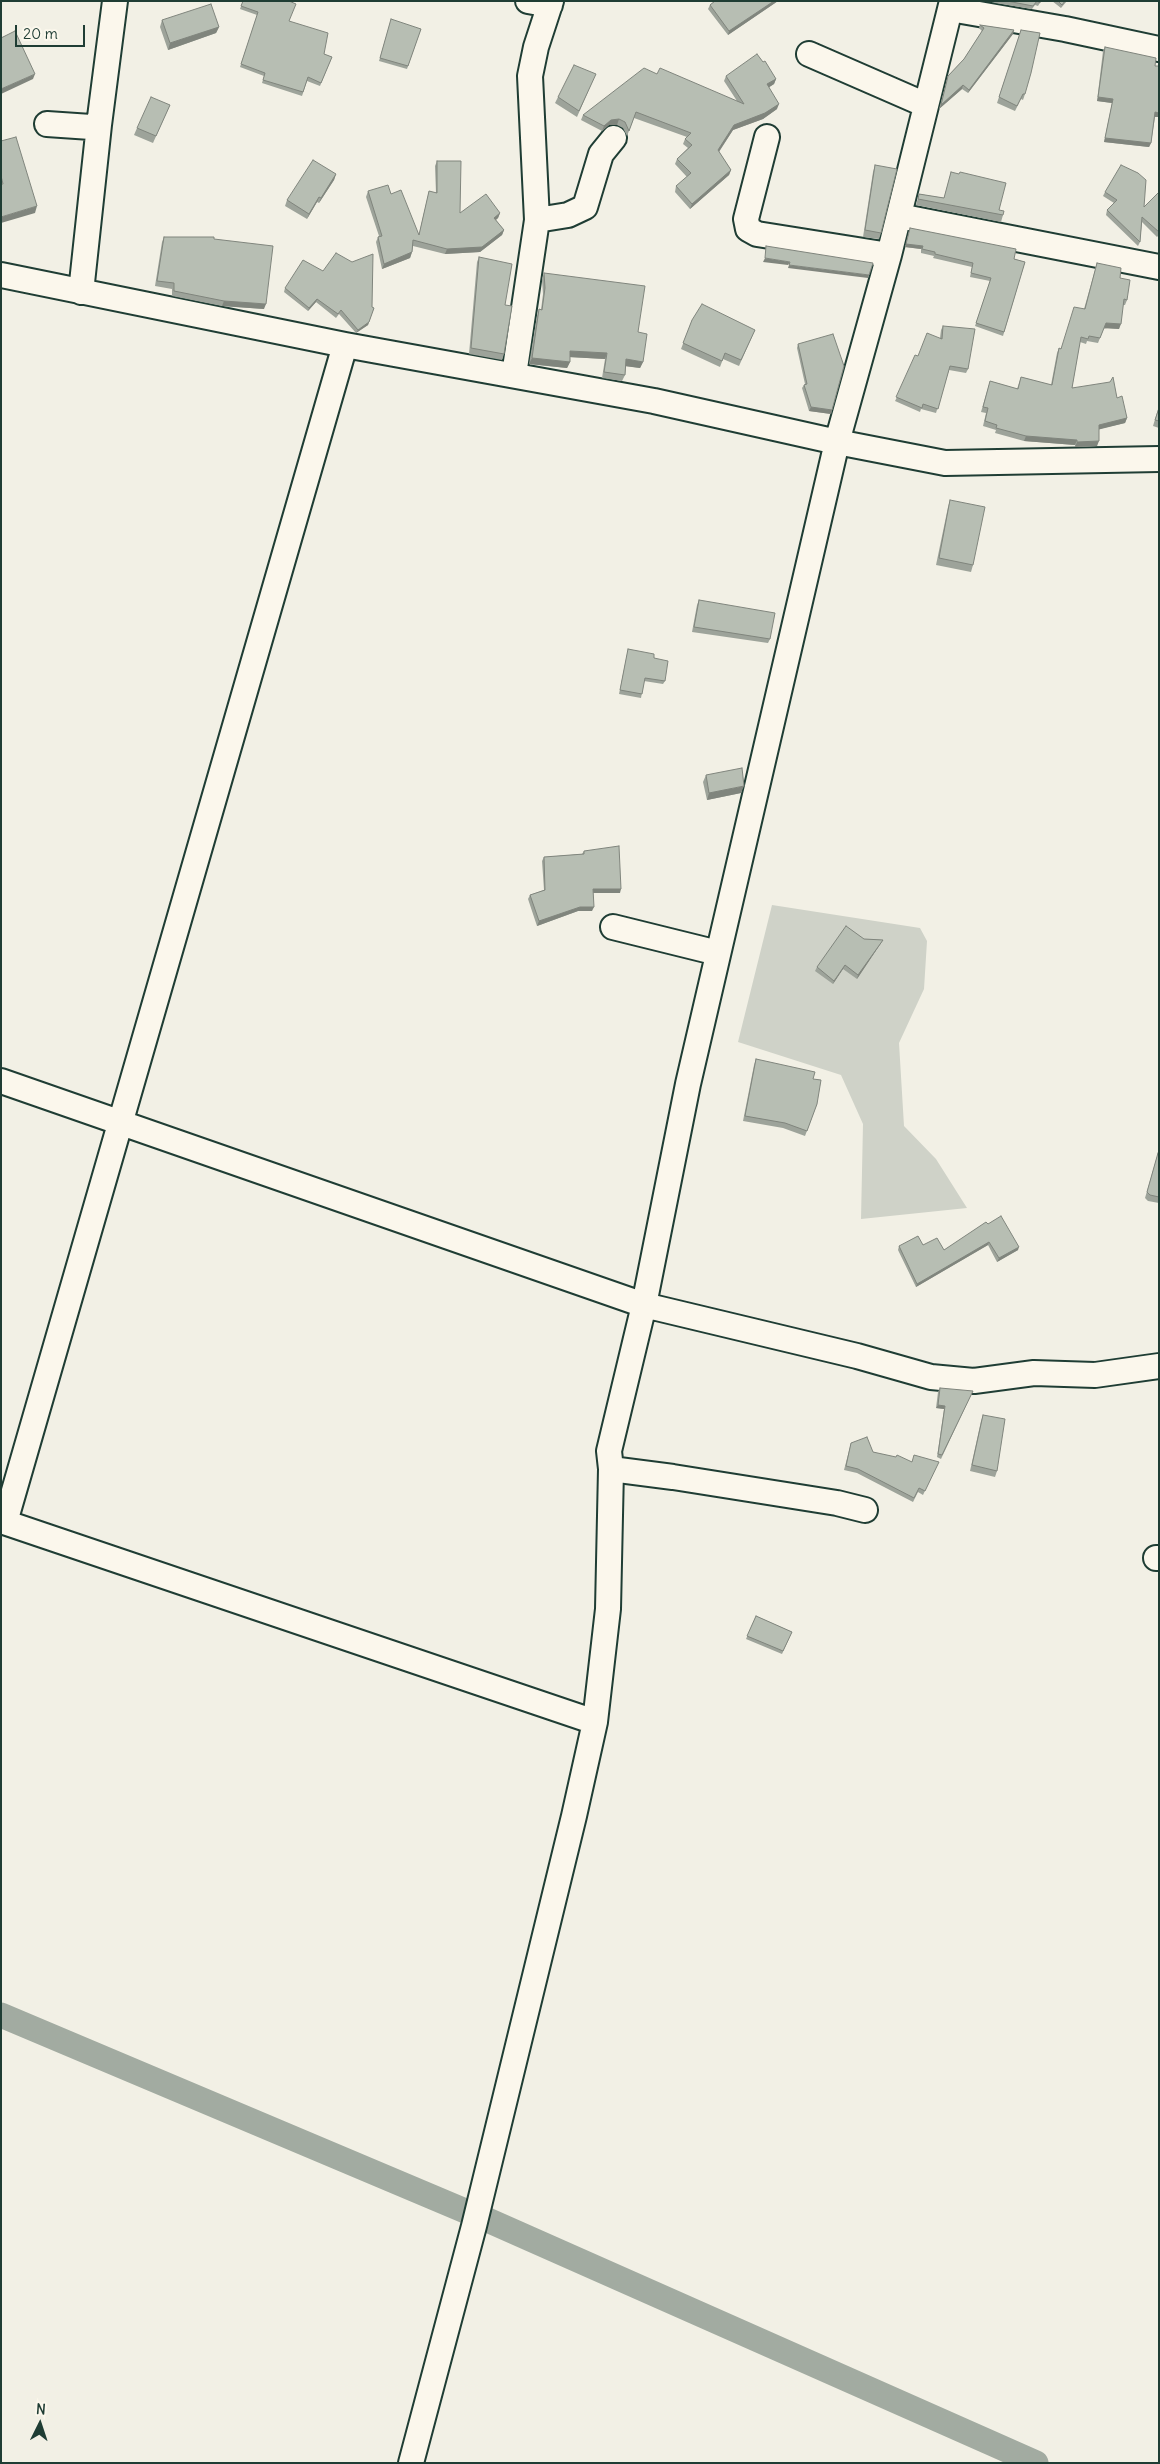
<!DOCTYPE html>
<style>
body{margin:0}
#map{position:relative;width:1160px;height:2464px;overflow:hidden;background:#f2f0e5;font-family:Delius,sans-serif}
canvas{display:block}
.frame{position:absolute;inset:0;border:2px solid #1f3d34;pointer-events:none}
.north{position:absolute;left:15px;top:2399px;width:50px;height:50px;-webkit-text-stroke:4px #fbf7ec;paint-order:stroke;rotate:4deg;font-size:14px;font-weight:700;line-height:20px;text-align:center;color:#1f3d34}
.north::after{content:'';display:block;margin:auto;width:18px;height:22px;background:#1f3d34;clip-path:polygon(50% 0,100% 100%,50% 72%,0 100%)}
.scale{position:absolute;left:15px;top:25px;width:70px;height:22px;box-sizing:border-box;border:2px solid #1f3d34;border-top:0;padding-left:6px;font-size:15px;line-height:18px;white-space:nowrap;color:#1f3d34;-webkit-text-stroke:4px #fbf7ec;paint-order:stroke}
</style>
<div id="map">
<canvas width="1160" height="2464"></canvas>
<div class="frame"></div>
<div class="north">N</div>
<div class="scale">20 m</div>
</div>
<script>
const c = document.querySelector('canvas').getContext('2d');
c.lineJoin = 'round';
function paint(path, color) { c.fillStyle = color; c.fill(path, 'evenodd'); }
const poly = rows => new Path2D(rows.map(r => 'M' + r).join(''));
function stroke(path, color, width, dash) { c.strokeStyle = color; c.lineWidth = width; c.lineCap = dash ? 'butt' : 'round'; c.setLineDash(dash || []); c.stroke(path); }
paint(poly([
 [772,905,920,928,927,941,924,989,899,1043,904,1126,936,1159,967,1208,861,1219,863,1124,841,1075,738,1042]
]), '#cfd2c8');
stroke(poly([
 [1,2015,470,2213],
 [483,2218,1036,2463]
]), '#a2aba1', 25);
const minor = poly([
 [528,1,550,5],
 [950,9,1065,29,1159,49],
 [809,54,926,105],
 [47,124,91,127,99,125,115,1],
 [767,137,746,219,748,229,757,234,889,255],
 [899,216,1159,267],
 [537,220,568,215,585,207,601,154,614,138],
 [1,275,345,345,654,401,837,442,945,463,1159,459],
 [81,292,99,125],
 [514,375,537,220,530,76,536,47,551,1],
 [613,927,718,953],
 [1,1081,644,1305,857,1356,931,1377,974,1381,1034,1373,1095,1375,1159,1366],
 [611,1469,673,1477,837,1503,865,1510],
 [1,1521,595,1722],
 [5,1522,345,345],
 [1156,1558,1159,1558],
 [411,2463,474,2226,574,1816,595,1722,608,1609,611,1469,609,1451,644,1305,688,1084,837,442,889,255,952,1]
]);
stroke(minor, '#1f3d34', 28);
stroke(minor, '#fbf7ec', 24);
paint(poly([
 [243,1,289,21,324,54,332,57,320,86,307,81,302,96,262,83,264,76,240,67,257,15,240,9],
 [715,1,778,1,728,35,708,9,710,5],
 [995,1,1041,1,1038,6,1035,5,1032,9,995,3],
 [1052,1,1067,1,1061,8],
 [162,20,219,27,216,33,168,50,160,27],
 [390,23,421,29,407,69,379,61],
 [980,25,1014,30,1013,34,968,93,962,89,939,109,948,76,964,59,982,31,979,28],
 [1021,30,1025,94,1023,100,1021,99,1015,111,997,103],
 [1105,47,1155,66,1158,117,1155,117,1151,143,1149,147,1104,142,1112,103,1097,101,1103,51],
 [657,74,737,101,724,81,726,76,776,79,774,84,769,87,777,109,763,119,733,130,719,152,731,170,729,175,690,209,675,192,676,186,687,177,675,164,677,159,688,148,683,144,685,139,687,137,634,118,627,136,623,128,617,125,609,125,602,131,581,120,583,115],
 [593,80,577,117,555,103,558,97],
 [170,105,153,143,134,135,137,128],
 [437,161,460,213,500,213,498,218,496,220,504,230,502,235,480,252,445,254,413,246,412,252,410,258,382,269,376,242,378,237,379,236,366,197,368,191,419,234,429,191,436,193,435,166],
 [875,165,881,233,879,239,863,237,873,172],
 [951,172,999,210,1003,215,1001,222,916,205,919,194,944,198],
 [336,174,334,180,319,203,317,202,307,219,285,206,287,200],
 [1105,192,1144,207,1159,192,1159,235,1157,237,1142,222,1140,242,1138,246,1106,215,1107,210,1114,203,1103,196],
 [910,228,1025,262,1003,336,975,326,990,281,970,277,972,267,933,258,934,256,921,253,921,249,905,247],
 [164,237,214,239,264,309,222,306,172,296,172,289,155,286,162,242],
 [479,257,505,305,504,354,502,360,469,354,477,262],
 [1097,263,1120,278,1127,300,1125,305,1123,305,1119,329,1104,328,1098,343,1087,341,1086,344,1080,342,1072,388,1117,398,1127,418,1125,423,1099,429,1097,446,1075,447,1075,445,1024,441,995,433,996,430,983,426,986,413,981,412,990,381,1017,389,1021,377,1051,385,1057,353,1059,348,1061,349,1084,309],
 [544,273,638,332,643,362,640,368,626,366,625,375,622,381,602,378,605,359,570,357,570,362,567,368,529,364,537,316,539,309,541,310,543,294,542,279],
 [285,288,372,307,374,308,368,325,356,333,339,314,336,318,316,302,308,311,284,292],
 [692,320,755,330,739,366,723,359,720,367,681,349],
 [943,326,968,369,966,373,949,370,936,413,921,409,920,412,895,401,918,356,940,338,941,330],
 [798,344,832,410,831,414,809,411,802,388,804,385,805,384,797,348],
 [1159,406,1159,428,1153,426],
 [950,500,973,565,971,572,936,565,948,507],
 [699,600,770,639,768,643,692,632,697,605],
 [628,649,654,658,665,681,663,684,644,681,641,698,619,694],
 [706,775,741,793,707,800,703,782],
 [584,851,620,893,593,893,592,911,578,911,537,926,528,899,530,895,544,890,542,861,544,857,582,854],
 [864,939,883,940,857,979,843,969,833,984,815,971,817,967],
 [756,1059,813,1079,817,1104,805,1136,783,1128,743,1121,754,1065],
 [1158,1153,1159,1153,1159,1203,1148,1201,1145,1198],
 [988,1224,1018,1250,997,1262,988,1245,916,1287,898,1250,899,1246,923,1245,944,1250],
 [940,1388,971,1395,941,1459,937,1457,944,1409,936,1408,938,1392],
 [983,1415,997,1471,995,1477,970,1471,981,1421],
 [851,1443,873,1452,912,1462,937,1465,923,1495,918,1492,913,1502,857,1473,844,1470],
 [756,1616,792,1632,782,1654,746,1639]
]), '#9da39a');
paint(poly([
 [774,1,778,1,728,35,729,31],
 [219,27,216,33,168,50,170,43],
 [1014,30,1013,34,968,93,969,90],
 [35,74,33,79,1,94,1,89],
 [776,79,774,84,765,90,767,84],
 [963,85,962,89,939,109,941,105],
 [1098,97,1113,99,1112,103,1097,101],
 [779,104,777,109,763,119,733,130,716,156,718,150,734,125],
 [1155,112,1159,113,1158,117,1154,117],
 [619,119,617,125,609,125,602,131,604,126,611,120],
 [1105,138,1151,143,1149,147,1104,142],
 [731,170,729,175,690,209,692,204],
 [336,174,334,180,319,203,321,198],
 [319,197,317,202,307,219,309,214],
 [37,206,35,213,1,223,1,217],
 [500,213,498,218,492,223,494,218],
 [504,230,502,235,480,252,445,254,447,249],
 [906,244,923,246,921,249,905,247],
 [412,252,410,258,382,269,384,264],
 [765,258,790,262,788,265,763,262],
 [789,265,869,275,868,278,788,268],
 [317,299,316,302,308,311,309,308],
 [224,301,266,304,264,309,222,306],
 [369,322,368,325,356,333,358,330],
 [1106,323,1121,324,1119,329,1104,328,1098,343],
 [570,351,607,353,605,359,568,357],
 [532,358,570,362,567,368,529,364],
 [626,359,643,362,640,368,624,366],
 [811,407,832,410,831,414,809,411],
 [1127,418,1125,423,1097,430,1099,425],
 [1026,436,1077,440,1075,445,1024,441],
 [1099,441,1097,446,1075,447,1077,442],
 [744,786,741,793,707,800,709,793],
 [593,889,621,889,620,893,592,893],
 [580,907,594,907,592,911,578,911,537,926,539,921],
 [883,940,857,979,858,975],
 [845,965,843,969,833,984,834,981],
 [989,1242,988,1245,916,1287,917,1284],
 [1019,1247,1018,1250,997,1262,999,1258],
 [938,1405,945,1406,944,1409,936,1408]
]), '#80857d');
const building = poly([
 [243,1,289,1,296,4,289,21,328,33,324,54,332,57,321,83,308,77,303,92,263,80,265,73,241,64,258,12,241,6,243,1],
 [715,1,774,1,729,31,710,5,715,1],
 [1007,1,1040,1,1040,3,1037,1,1033,6,1007,1],
 [1058,1,1065,1,1062,5,1058,1],
 [211,4,219,27,170,43,162,20,211,4],
 [391,19,421,29,408,66,380,58,391,19],
 [980,25,1014,30,969,90,963,85,941,105,948,76,964,59,984,28,980,25],
 [1021,30,1040,33,1031,73,1025,94,1023,94,1017,106,999,97,1021,30],
 [15,31,35,74,1,89,1,38,15,31],
 [1105,47,1156,58,1155,66,1159,66,1159,113,1155,112,1151,143,1105,138,1113,99,1098,97,1105,47],
 [757,54,763,62,765,61,776,79,767,84,779,104,765,113,734,125,718,150,731,170,692,204,676,186,691,173,677,159,692,145,685,139,691,133,636,112,629,131,625,122,619,119,611,120,604,126,583,115,644,68,657,74,660,68,744,104,726,76,757,54],
 [574,65,596,74,579,111,558,97,574,65],
 [151,97,170,105,156,136,137,128,151,97],
 [16,137,37,206,1,217,1,184,3,184,1,176,1,141,16,137],
 [313,160,336,174,321,198,319,197,309,214,287,200,313,160],
 [437,161,461,161,460,213,486,194,500,213,494,218,504,230,482,247,447,249,413,240,412,252,384,264,378,237,382,236,368,191,388,185,391,194,401,190,419,235,429,191,437,193,437,161],
 [875,165,897,169,881,233,865,230,875,165],
 [1121,165,1138,173,1146,180,1144,207,1159,192,1159,232,1142,217,1140,242,1107,210,1117,200,1105,192,1121,165],
 [951,172,959,174,960,172,1006,183,999,210,1004,211,1003,215,918,199,919,194,944,198,951,172],
 [910,228,1016,249,1014,259,1025,262,1004,332,976,323,991,278,971,273,973,263,935,254,935,252,922,249,923,246,906,244,910,228],
 [164,237,214,237,214,239,273,246,266,304,224,301,174,291,174,283,157,281,164,237],
 [766,246,873,263,869,275,789,265,790,262,765,258,766,246],
 [336,253,352,262,373,254,372,307,374,308,369,322,358,330,341,310,338,314,317,299,309,308,285,288,303,260,323,271,336,253],
 [479,257,512,264,505,305,512,306,504,354,471,348,479,257],
 [1097,263,1121,268,1120,278,1130,280,1127,300,1124,299,1121,324,1106,323,1100,338,1089,336,1088,339,1081,337,1072,388,1110,382,1113,377,1117,398,1122,396,1127,418,1099,425,1099,441,1077,442,1077,440,1026,436,996,428,997,425,985,421,988,408,983,407,990,381,1018,389,1021,377,1052,385,1059,348,1061,349,1074,307,1085,309,1097,263],
 [544,273,645,286,638,332,647,334,643,362,626,359,625,375,604,372,607,353,570,351,570,362,532,358,539,309,542,310,545,288,544,273],
 [702,304,755,330,741,360,725,353,722,361,683,343,692,320,702,304],
 [943,326,975,329,968,369,950,366,938,409,923,404,922,408,896,397,915,355,918,356,927,333,942,339,943,326],
 [833,334,844,366,832,410,811,407,804,385,807,384,798,344,833,334],
 [1159,408,1159,421,1155,420,1159,408],
 [950,500,985,507,973,565,939,558,950,500],
 [699,600,775,613,770,639,694,627,699,600],
 [628,649,654,654,654,658,668,661,665,681,645,678,642,694,620,690,628,649],
 [742,768,744,786,709,793,706,775,742,768],
 [619,846,621,889,593,889,594,907,580,907,539,921,530,895,545,890,544,857,584,854,584,851,619,846],
 [846,926,864,939,883,940,858,975,845,965,834,981,817,967,846,926],
 [756,1059,815,1072,813,1079,821,1080,817,1104,807,1131,785,1123,745,1116,756,1059],
 [1158,1153,1159,1153,1159,1197,1150,1195,1147,1192,1158,1153],
 [1001,1216,1019,1247,999,1258,989,1242,917,1284,899,1246,918,1236,923,1245,937,1238,944,1250,986,1222,988,1224,1001,1216],
 [940,1388,973,1391,942,1455,938,1454,945,1406,938,1405,940,1388],
 [983,1415,1005,1419,997,1471,972,1465,983,1415],
 [867,1437,873,1452,896,1457,897,1455,912,1462,914,1455,939,1462,925,1491,919,1488,914,1498,858,1469,846,1466,851,1443,867,1437],
 [756,1616,792,1632,783,1651,747,1636,756,1616]
]);
paint(building, '#b7beb3');
stroke(building, '#80857d', 1);
</script>
